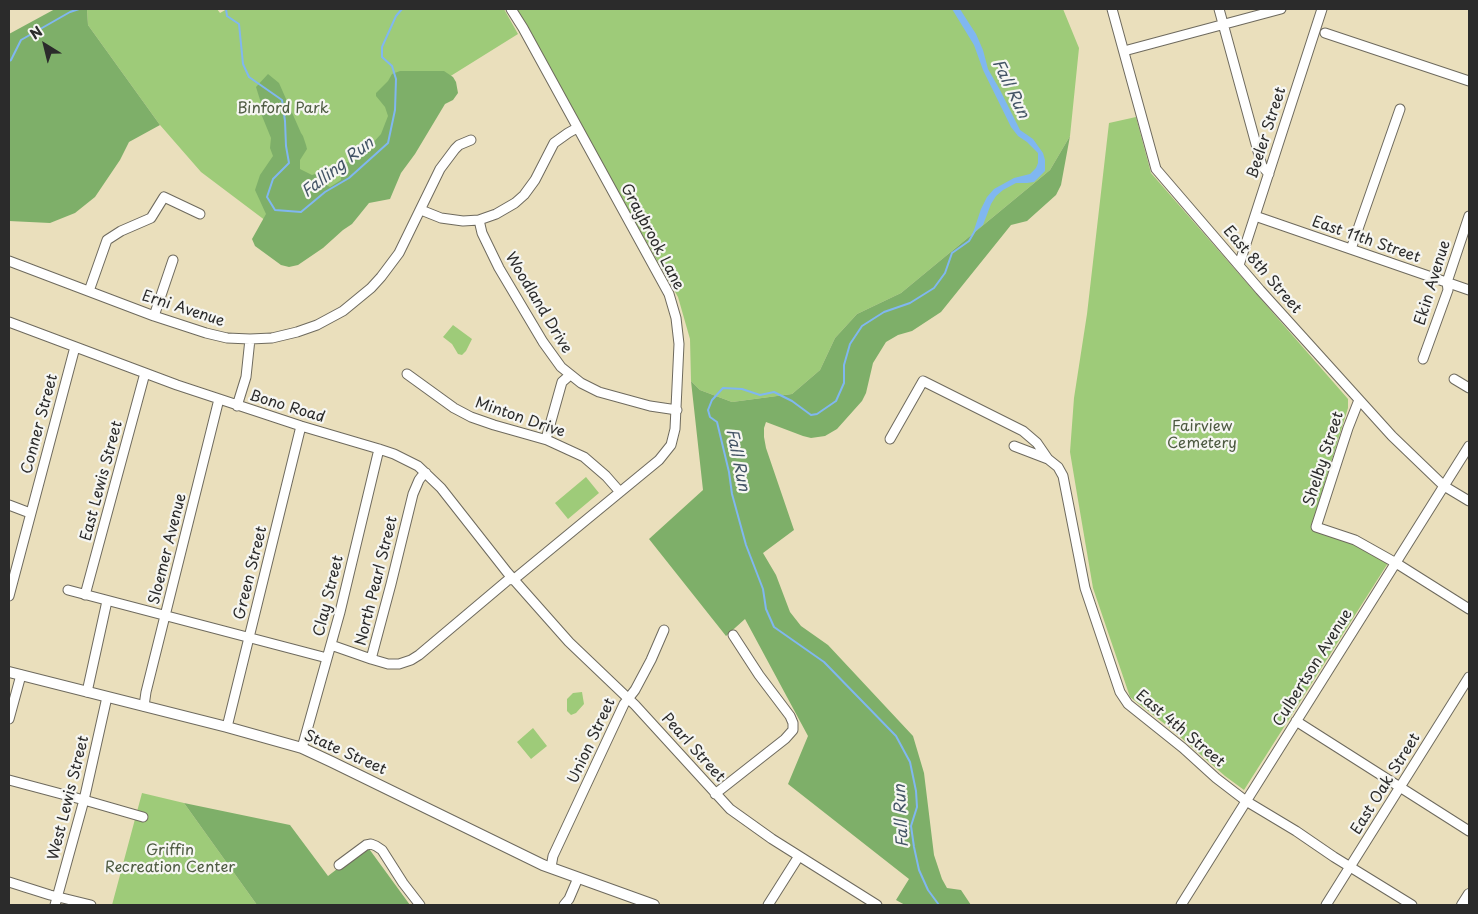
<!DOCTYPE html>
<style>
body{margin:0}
#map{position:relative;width:1478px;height:914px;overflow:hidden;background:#eadfbc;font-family:"Playpen Sans",sans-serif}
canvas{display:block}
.frame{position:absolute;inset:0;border:10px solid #2b2b2b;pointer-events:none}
.north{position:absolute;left:20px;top:20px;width:50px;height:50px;-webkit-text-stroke:4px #f6f6f2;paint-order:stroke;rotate:324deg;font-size:14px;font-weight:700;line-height:20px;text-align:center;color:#2b2b2b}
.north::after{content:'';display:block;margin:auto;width:18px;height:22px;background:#2b2b2b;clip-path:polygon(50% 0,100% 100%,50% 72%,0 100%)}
</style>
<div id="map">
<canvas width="1478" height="914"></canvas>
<div class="frame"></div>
<div class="north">N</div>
</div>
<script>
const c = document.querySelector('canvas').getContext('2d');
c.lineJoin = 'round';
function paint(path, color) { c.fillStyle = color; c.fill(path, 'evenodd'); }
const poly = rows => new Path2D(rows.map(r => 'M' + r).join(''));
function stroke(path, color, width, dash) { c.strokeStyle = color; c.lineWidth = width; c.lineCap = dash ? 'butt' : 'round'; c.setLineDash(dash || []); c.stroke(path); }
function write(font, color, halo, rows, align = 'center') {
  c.font = font + ' "Playpen Sans",sans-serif'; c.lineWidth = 4.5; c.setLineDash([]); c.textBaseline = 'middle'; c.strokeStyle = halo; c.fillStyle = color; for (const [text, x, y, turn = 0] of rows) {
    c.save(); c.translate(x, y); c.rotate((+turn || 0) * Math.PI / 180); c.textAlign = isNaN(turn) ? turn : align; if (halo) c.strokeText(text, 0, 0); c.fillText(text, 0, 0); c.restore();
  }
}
paint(poly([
 [87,9,217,9,220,13,227,9,504,9,518,34,449,77,315,221,266,221,201,172,160,125,88,25],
 [516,9,1063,9,1079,48,1070,136,1050,170,901,293,857,314,835,338,820,370,792,394,732,402,700,390,691,381,690,339,678,297,552,76],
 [1136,117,1151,173,1348,399,1348,408,1311,527,1324,534,1354,544,1388,563,1244,790,1225,776,1170,728,1130,697,1093,588,1077,494,1070,452,1074,398,1087,314,1109,123],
 [453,325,472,339,466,351,462,355,458,354,452,344,443,337],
 [586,477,599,493,568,519,555,503],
 [582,692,584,704,576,713,571,715,567,711,567,699,573,693],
 [533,728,547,746,531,759,517,742],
 [142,793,184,803,257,905,112,905]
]), '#9ecb79');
paint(poly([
 [55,9,87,9,88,25,160,125,129,142,120,160,95,197,75,213,50,223,9,221,9,34],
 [400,71,444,71,453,77,456,82,458,93,453,100,445,104,415,154,401,173,390,199,369,203,352,224,343,230,323,248,298,265,289,267,281,265,255,246,252,239,266,214,255,190,260,175,273,156,270,148,271,138,262,116,261,103,256,87,268,74,279,83,301,133,303,136,306,145,307,149,300,160,300,169,312,175,324,171,326,185,330,187,341,180,342,166,344,163,353,161,361,156,381,134,388,116,385,107,376,96,376,93,388,81,392,74],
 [1070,136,1061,185,1056,195,1027,221,1011,225,941,312,912,331,898,335,886,342,873,363,866,393,862,401,837,429,825,436,811,438,803,436,766,422,764,428,764,437,766,448,794,530,763,553,776,575,790,612,801,626,828,645,913,736,924,773,934,855,942,879,947,888,961,890,971,905,905,905,896,900,909,879,788,784,808,736,745,619,726,636,649,539,703,490,691,381,700,390,732,402,792,394,820,370,835,338,857,314,901,293,1050,170],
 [184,803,290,825,328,876,367,846,410,905,257,905]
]), '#7eaf69');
paint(poly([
 [952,9,960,9,965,17,976,34,983,50,988,69,1000,90,1020,130,1033,139,1043,153,1045,160,1045,171,1034,182,1027,183,1016,183,1003,190,996,196,991,204,983,225,973,233,981,209,987,197,994,189,1014,178,1030,174,1036,168,1038,163,1038,153,1027,142,1018,136,1011,127,983,70,974,45]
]), '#80b7f0');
stroke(poly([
 [226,9,227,16,239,24,243,64,249,77,282,100,285,121,286,146,289,163,273,179,267,197,275,210,301,212,325,192,349,178,388,143,395,110,396,79,392,66,382,57,382,47,396,16,402,9],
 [9,61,11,60,21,40,70,12,79,9],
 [939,905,928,890,919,870,914,847,911,826,917,807,916,791,910,762,896,736,824,662,774,627,766,609,763,589,746,545,732,494,729,472,717,422,710,417,708,410,712,400,723,388,742,389,760,395,774,392,792,401,811,415,817,414,836,401,844,383,844,365,850,344,862,326,884,312,910,303,934,288,945,273,952,253,969,241,976,229]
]), '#80b7f0', 2);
const minor = poly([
 [1112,9,1156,169,1260,290,1392,436,1444,486,1469,501],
 [1219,9,1262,166,1269,174],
 [1325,33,1469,81],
 [1124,51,1281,9],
 [421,210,441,218,463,221,479,220,496,214,515,203,524,195,535,180,554,143,568,133,577,128],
 [1255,216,1469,290],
 [479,220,482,233,499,268,543,342,561,367,581,383,599,392,650,406,677,410],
 [1351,249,1400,109],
 [9,261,154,316,206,333,227,338,250,339,272,338,297,332,317,325,343,311,371,288,381,277,399,253,440,169,455,149,459,145,471,140],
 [1239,265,1322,9],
 [89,291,107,240,121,231,151,218,164,197,200,214],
 [154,316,173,260],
 [9,322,177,385,301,426,379,449,394,454,418,466,441,488,507,572,569,642,635,705,730,809,772,839,877,905],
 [1423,359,1448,290,1447,282,1469,216],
 [407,374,454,408,471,417,494,425,547,440,584,457,606,476,620,492],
 [1454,379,1469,388],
 [1359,400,1348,428,1316,527,1355,540,1396,563,1469,609],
 [237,406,246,377,250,339],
 [546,439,562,382,570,375],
 [890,439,923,381,1023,431,1037,443,1048,459],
 [1014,446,1048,459,1058,467,1063,476,1085,588,1120,692,1128,704,1183,748,1216,778,1246,801,1296,831,1334,857,1412,905],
 [9,505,30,513],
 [68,590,327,658],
 [85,595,145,373],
 [9,596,75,347],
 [331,645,371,659,391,584,413,494,419,480,422,476,426,473],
 [371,659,388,664,399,664,411,660,419,655,508,580,514,579,518,576,659,460,671,445,675,429,679,344,676,318,669,294,523,28,511,9],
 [87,692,107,601],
 [144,706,146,692,219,399],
 [9,719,21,675],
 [1296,721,1469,831],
 [227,727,301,426],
 [302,748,340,612,379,449],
 [9,780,84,800,143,817],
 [715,794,785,739,793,730,793,723,790,716,759,675,733,635],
 [339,865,366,845,371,844,376,846,382,850,403,883,420,905],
 [551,867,553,856,624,704,635,690,651,660,664,630],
 [9,882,50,895,91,905],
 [55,905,84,800,107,697],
 [564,905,569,899,578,878],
 [768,905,799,856],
 [1181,905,1469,446],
 [1326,905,1469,677]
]);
const major = poly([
 [9,672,227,727,302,748,332,762,543,865,654,905],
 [1462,905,1469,894]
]);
stroke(minor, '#6e6a5e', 11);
stroke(major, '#6e6a5e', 12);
stroke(minor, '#fff', 9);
stroke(major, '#fff', 10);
write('15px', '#4e5b42', '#f6f6f2', [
 ["Binford Park",283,109],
 ["Fairview",1202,427],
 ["Cemetery",1202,444],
 ["Griffin",170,851],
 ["Recreation Center",170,868]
]);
write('15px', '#2b2b2b', '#f6f6f2', [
 ["Beeler Street",1267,133,-72],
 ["Graybrook Lane",652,237,62],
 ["East 11th Street",1366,240,19],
 ["East 8th Street",1262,270,49],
 ["Ekin Avenue",1433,283,-73],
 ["Woodland Drive",538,303,59],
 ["Erni Avenue",183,309,18],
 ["Bono Road",287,407,17],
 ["Minton Drive",520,418,19],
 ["Conner Street",40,424,-75],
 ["Shelby Street",1324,459,-72],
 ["East Lewis Street",102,481,-75],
 ["Sloemer Avenue",168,549,-76],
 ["Green Street",251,573,-76],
 ["North Pearl Street",377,581,-76],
 ["Clay Street",329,596,-76],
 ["Culbertson Avenue",1313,668,-58],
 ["East 4th Street",1180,729,40],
 ["Union Street",592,741,-65],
 ["Pearl Street",693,748,48],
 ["State Street",345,753,24],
 ["East Oak Street",1386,784,-58],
 ["West Lewis Street",69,798,-76]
]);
write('italic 16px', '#456', '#f6f6f2', [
 ["Fall Run",1010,89,64],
 ["Falling Run",338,168,-38],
 ["Fall Run",737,460,78],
 ["Fall Run",902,816,-93]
]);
</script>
